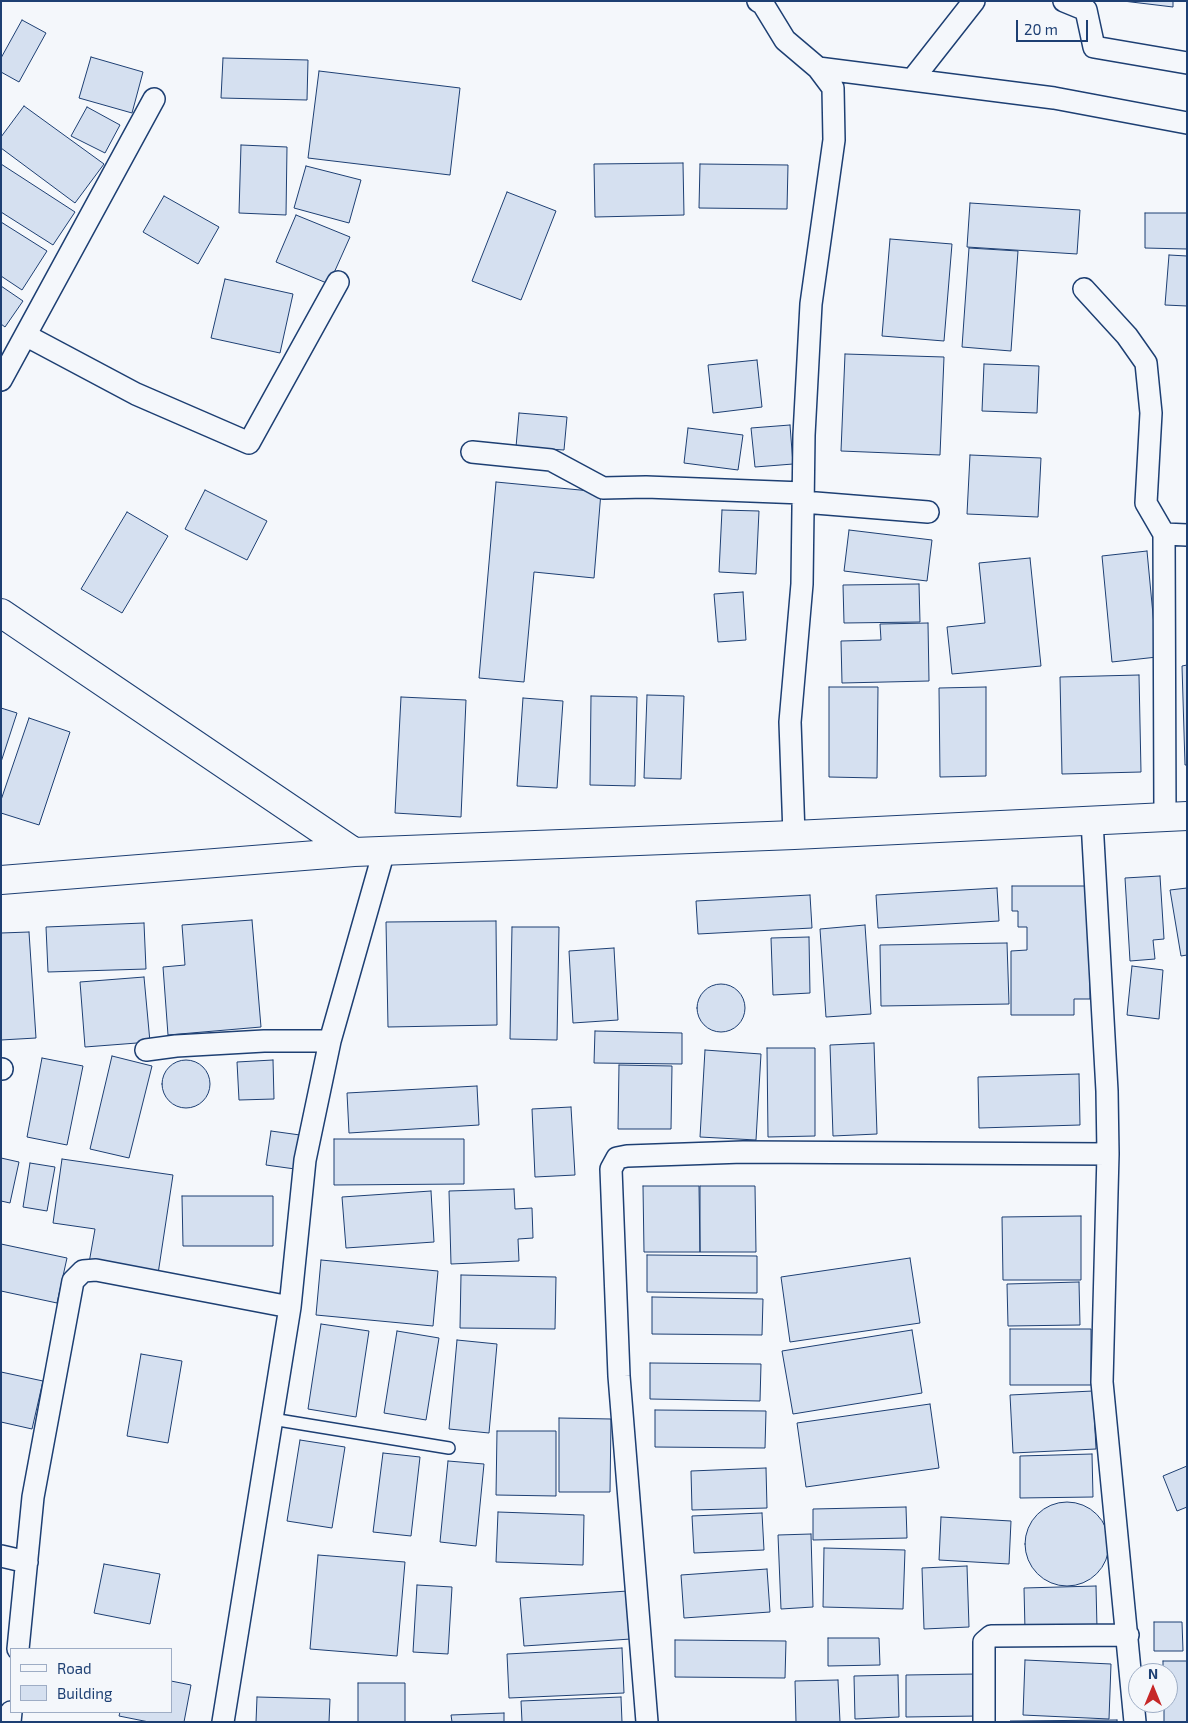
<!DOCTYPE html>
<style>
body{margin:0}
#map{position:relative;width:1188px;height:1723px;overflow:hidden;background:#f4f7fb;font-family:"Exo 2",sans-serif}
canvas{display:block}
.frame{position:absolute;inset:0;border:2px solid #1d3f73;pointer-events:none}
.legend{position:absolute;left:10px;top:1648px;width:162px;height:65px;box-sizing:border-box;background:#f4f7fb;border:1px solid #9eadc5;margin:0;padding:6px 9px;list-style:none;font-size:15px;color:#1d3f73}
.legend li{display:flex;align-items:center;gap:10px;height:25px}
.legend b{width:25px;border:1px solid #9eadc5}
.north{position:absolute;left:1128px;top:1663px;width:50px;height:50px;box-sizing:border-box;background:#f4f7fb;border:1px solid #9eadc5;border-radius:50%;rotate:0deg;font-size:14px;font-weight:700;line-height:20px;text-align:center;color:#1d3f73}
.north::after{content:'';display:block;margin:auto;width:18px;height:22px;background:#c62828;clip-path:polygon(50% 0,100% 100%,50% 72%,0 100%)}
.scale{position:absolute;left:1016px;top:20px;width:72px;height:22px;box-sizing:border-box;border:2px solid #1d3f73;border-top:0;padding-left:6px;font-size:15px;line-height:18px;white-space:nowrap;color:#1d3f73;-webkit-text-stroke:4px #f4f7fb;paint-order:stroke}
</style>
<div id="map">
<canvas width="1188" height="1723"></canvas>
<div class="frame"></div>
<ul class="legend">
<li><b style="height:6px;background:#f4f7fb"></b>Road</li>
<li><b style="height:14px;background:#d5e0f0"></b>Building</li>
</ul>
<div class="north">N</div>
<div class="scale">20 m</div>
</div>
<script>
const c = document.querySelector('canvas').getContext('2d');
c.lineJoin = 'round';
function paint(path, color) { c.fillStyle = color; c.fill(path, 'evenodd'); }
const poly = rows => new Path2D(rows.map(r => 'M' + r).join(''));
function stroke(path, color, width, dash) { c.strokeStyle = color; c.lineWidth = width; c.lineCap = dash ? 'butt' : 'round'; c.setLineDash(dash || []); c.stroke(path); }
const building = poly([
 [1123,1,1173,1,1173,7,1123,1],
 [22,20,46,33,19,82,1,72,1,58,22,20],
 [91,57,143,72,132,113,79,98,91,57],
 [223,58,308,60,307,100,221,98,223,58],
 [319,71,460,88,450,175,308,158,319,71],
 [24,106,104,164,75,203,1,148,1,137,24,106],
 [87,107,120,125,105,153,71,136,87,107],
 [241,145,287,147,286,215,239,213,241,145],
 [683,163,684,215,595,217,594,164,683,163],
 [1,164,75,212,53,245,1,212,1,164],
 [700,164,788,165,787,209,699,208,700,164],
 [306,166,361,180,349,223,294,208,306,166],
 [507,192,556,211,521,300,472,281,507,192],
 [164,196,219,227,198,264,143,232,164,196],
 [970,203,1080,210,1077,254,967,247,970,203],
 [1145,213,1187,213,1187,249,1145,248,1145,213],
 [296,215,350,237,329,284,276,262,296,215],
 [1,222,47,251,22,290,1,276,1,222],
 [890,239,952,244,944,341,882,336,890,239],
 [969,248,1018,251,1011,351,962,347,969,248],
 [1169,255,1187,256,1187,306,1165,305,1169,255],
 [225,279,293,294,280,353,211,338,225,279],
 [1,286,23,301,5,327,1,324,1,286],
 [845,354,944,357,940,455,841,451,845,354],
 [757,360,762,407,713,413,708,365,757,360],
 [984,364,1039,366,1037,413,982,411,984,364],
 [519,413,567,417,564,450,516,447,519,413],
 [790,425,793,464,755,467,751,428,790,425],
 [688,428,743,435,738,470,684,463,688,428],
 [970,455,1041,458,1038,517,967,514,970,455],
 [496,482,601,492,594,578,534,572,524,682,479,678,496,482],
 [205,490,267,521,247,560,185,529,205,490],
 [722,510,759,511,756,574,719,572,722,510],
 [127,512,168,536,122,613,81,589,127,512],
 [849,530,932,540,927,581,844,571,849,530],
 [1147,551,1157,657,1112,662,1102,556,1147,551],
 [1030,558,1041,666,952,674,947,627,985,623,979,563,1030,558],
 [919,584,920,622,844,623,843,585,919,584],
 [743,592,746,640,718,642,714,594,743,592],
 [928,623,929,681,842,683,841,641,881,640,880,624,928,623],
 [1187,665,1187,765,1185,765,1182,666,1187,665],
 [1139,675,1141,772,1062,774,1060,677,1139,675],
 [829,687,878,687,877,778,829,777,829,687],
 [986,687,986,776,940,777,939,688,986,687],
 [647,695,684,696,681,779,644,778,647,695],
 [591,696,637,697,635,786,590,785,591,696],
 [401,697,466,700,461,817,395,813,401,697],
 [523,698,563,701,557,788,517,786,523,698],
 [1,708,17,713,1,762,1,708],
 [29,718,70,732,39,825,1,813,1,800,29,718],
 [1160,876,1164,939,1153,940,1155,959,1130,961,1125,878,1160,876],
 [1012,886,1089,886,1090,999,1074,999,1074,1015,1011,1015,1011,951,1027,950,1027,927,1018,927,1018,911,1012,911,1012,886],
 [997,888,999,921,878,928,876,895,997,888],
 [1187,888,1187,955,1181,956,1170,890,1187,888],
 [810,895,812,928,698,934,696,901,810,895],
 [252,920,261,1027,168,1035,163,967,185,965,182,925,252,920],
 [496,921,497,1025,388,1027,386,922,496,921],
 [144,923,146,969,48,972,46,927,144,923],
 [865,925,871,1014,826,1017,820,929,865,925],
 [512,927,559,927,557,1040,510,1039,512,927],
 [29,932,36,1038,1,1040,1,933,29,932],
 [809,937,810,993,773,995,771,938,809,937],
 [1007,943,1009,1004,881,1006,880,945,1007,943],
 [614,948,618,1020,573,1023,569,951,614,948],
 [1132,966,1163,970,1159,1019,1127,1015,1132,966],
 [144,977,150,1042,85,1047,80,982,144,977],
 '697 1008a24 24 0 1 1 48 0a24 24 0 1 1-48 0Z',
 [595,1031,682,1033,682,1064,594,1063,595,1031],
 [874,1043,877,1134,833,1136,830,1045,874,1043],
 [767,1048,815,1048,815,1136,768,1137,767,1048],
 [705,1050,761,1054,756,1140,700,1137,705,1050],
 [112,1056,152,1066,129,1158,90,1149,112,1056],
 [42,1058,83,1066,67,1145,27,1137,42,1058],
 [273,1060,274,1099,239,1100,237,1062,273,1060],
 '162 1084a24 24 0 1 1 48 0a24 24 0 1 1-48 0Z',
 [619,1065,672,1066,671,1129,618,1129,619,1065],
 [1079,1074,1080,1125,979,1128,978,1077,1079,1074],
 [477,1086,479,1125,349,1133,347,1093,477,1086],
 [571,1107,575,1175,535,1177,532,1109,571,1107],
 [271,1131,300,1135,295,1169,266,1165,271,1131],
 [334,1139,464,1139,464,1184,334,1185,334,1139],
 [1,1158,19,1162,10,1203,1,1201,1,1158],
 [62,1159,173,1175,158,1274,89,1263,95,1229,53,1223,62,1159],
 [30,1163,55,1167,47,1211,23,1207,30,1163],
 [643,1186,699,1186,700,1252,644,1252,643,1186],
 [700,1186,755,1186,756,1252,700,1252,700,1186],
 [514,1189,515,1209,532,1208,533,1238,518,1239,519,1261,451,1264,449,1191,514,1189],
 [431,1191,434,1242,346,1248,342,1197,431,1191],
 [182,1196,273,1196,273,1246,183,1246,182,1196],
 [1081,1216,1081,1280,1003,1280,1002,1217,1081,1216],
 [1,1244,67,1258,57,1303,1,1291,1,1244],
 [647,1255,757,1256,757,1293,647,1292,647,1255],
 [910,1258,920,1323,790,1342,781,1277,910,1258],
 [321,1260,438,1271,433,1326,316,1315,321,1260],
 [461,1275,556,1277,555,1329,460,1328,461,1275],
 [1079,1282,1080,1325,1008,1326,1007,1284,1079,1282],
 [652,1297,763,1299,762,1335,652,1334,652,1297],
 [321,1324,369,1331,356,1417,308,1409,321,1324],
 [1010,1329,1091,1329,1091,1385,1010,1385,1010,1329],
 [912,1330,922,1393,793,1414,782,1351,912,1330],
 [397,1331,439,1338,426,1420,384,1413,397,1331],
 [457,1340,497,1344,489,1433,449,1429,457,1340],
 [141,1354,182,1361,168,1443,127,1436,141,1354],
 [650,1363,761,1364,760,1401,650,1399,650,1363],
 [1,1372,43,1381,32,1429,1,1422,1,1372],
 [1093,1391,1096,1449,1013,1453,1010,1395,1093,1391],
 [930,1404,939,1468,806,1487,797,1423,930,1404],
 [655,1410,766,1411,765,1448,655,1447,655,1410],
 [559,1418,611,1419,610,1492,559,1492,559,1418],
 [497,1431,556,1431,556,1496,496,1495,497,1431],
 [300,1440,345,1447,332,1528,287,1521,300,1440],
 [383,1453,420,1457,411,1536,373,1532,383,1453],
 [1092,1454,1093,1497,1020,1498,1020,1456,1092,1454],
 [448,1461,484,1464,476,1546,440,1542,448,1461],
 [1187,1466,1187,1507,1177,1511,1163,1476,1187,1466],
 [766,1468,767,1508,692,1510,691,1471,766,1468],
 '1025 1544a42 42 0 1 1 84 0a42 42 0 1 1-84 0Z',
 [906,1507,907,1538,813,1540,813,1509,906,1507],
 [498,1512,584,1515,583,1565,496,1562,498,1512],
 [762,1513,764,1550,694,1553,692,1516,762,1513],
 [941,1517,1011,1521,1009,1564,939,1560,941,1517],
 [811,1534,813,1607,781,1609,778,1535,811,1534],
 [824,1548,905,1550,903,1609,823,1607,824,1548],
 [318,1555,405,1562,397,1656,310,1649,318,1555],
 [104,1564,160,1574,150,1624,94,1613,104,1564],
 [967,1566,969,1627,924,1629,922,1568,967,1566],
 [767,1569,770,1612,684,1618,681,1575,767,1569],
 [417,1585,452,1587,448,1654,413,1652,417,1585],
 [1096,1586,1097,1628,1025,1630,1024,1588,1096,1586],
 [628,1591,631,1639,524,1646,520,1598,628,1591],
 [1154,1622,1182,1622,1183,1651,1154,1651,1154,1622],
 [828,1638,879,1638,880,1665,828,1666,828,1638],
 [675,1640,786,1641,785,1678,675,1677,675,1640],
 [622,1648,624,1693,509,1698,507,1654,622,1648],
 [1025,1660,1111,1664,1109,1719,1023,1715,1025,1660],
 [1163,1661,1187,1661,1187,1722,1164,1722,1164,1703,1168,1703,1168,1673,1163,1673,1163,1661],
 [978,1674,979,1716,906,1717,906,1675,978,1674],
 [898,1675,899,1717,855,1719,854,1676,898,1675],
 [838,1680,840,1722,796,1722,795,1681,838,1680],
 [171,1681,191,1685,184,1722,149,1722,119,1716,120,1712,171,1712,171,1681],
 [358,1683,405,1683,405,1722,358,1722,358,1683],
 [257,1697,330,1699,329,1722,256,1722,257,1697],
 [621,1697,622,1722,522,1722,521,1701,621,1697],
 [504,1713,504,1722,452,1722,451,1715,504,1713],
 [1117,1720,1117,1722,1010,1722,1010,1721,1117,1720]
]);
paint(building, '#d5e0f0');
stroke(building, '#1d3f73', 1);
const lane = poly([
 [272,1419,449,1448]
]);
const street = poly([
 [758,1,763,4,785,40,818,68,833,88,834,140,811,304,804,435,802,584,790,722,794,835],
 [1064,1,1086,10,1094,47,1187,63],
 [818,68,1054,98,1187,123],
 [912,80,974,1],
 [1084,289,1127,336,1146,363,1151,413,1146,503,1164,534,1165,817],
 [27,336,136,394,249,443,338,282],
 [1,380,154,99],
 [472,452,551,460,603,488,646,487,803,493],
 [803,502,928,512],
 [1164,534,1187,535],
 [1092,821,1107,1091,1108,1154,1102,1382,1135,1722],
 [146,1050,176,1046,264,1041,330,1041],
 [1,1069,2,1069],
 [1,1556,27,1562],
 [18,1649,33,1497,73,1281,83,1271,96,1270,290,1307],
 [10,1722,11,1712],
 [223,1722,290,1307,305,1160,330,1041,384,851],
 [647,1722,619,1376,611,1169,617,1158,627,1156,743,1152,1108,1154],
 [984,1722,984,1642,991,1636,1128,1635]
]);
const secondary = poly([
 [1,613,354,852],
 [1,880,354,852,794,835,1187,816]
]);
stroke(lane, '#1d3f73', 14);
stroke(street, '#1d3f73', 24);
stroke(secondary, '#1d3f73', 30);
stroke(lane, '#f4f7fb', 11);
stroke(street, '#f4f7fb', 21);
stroke(secondary, '#f4f7fb', 28);
</script>
